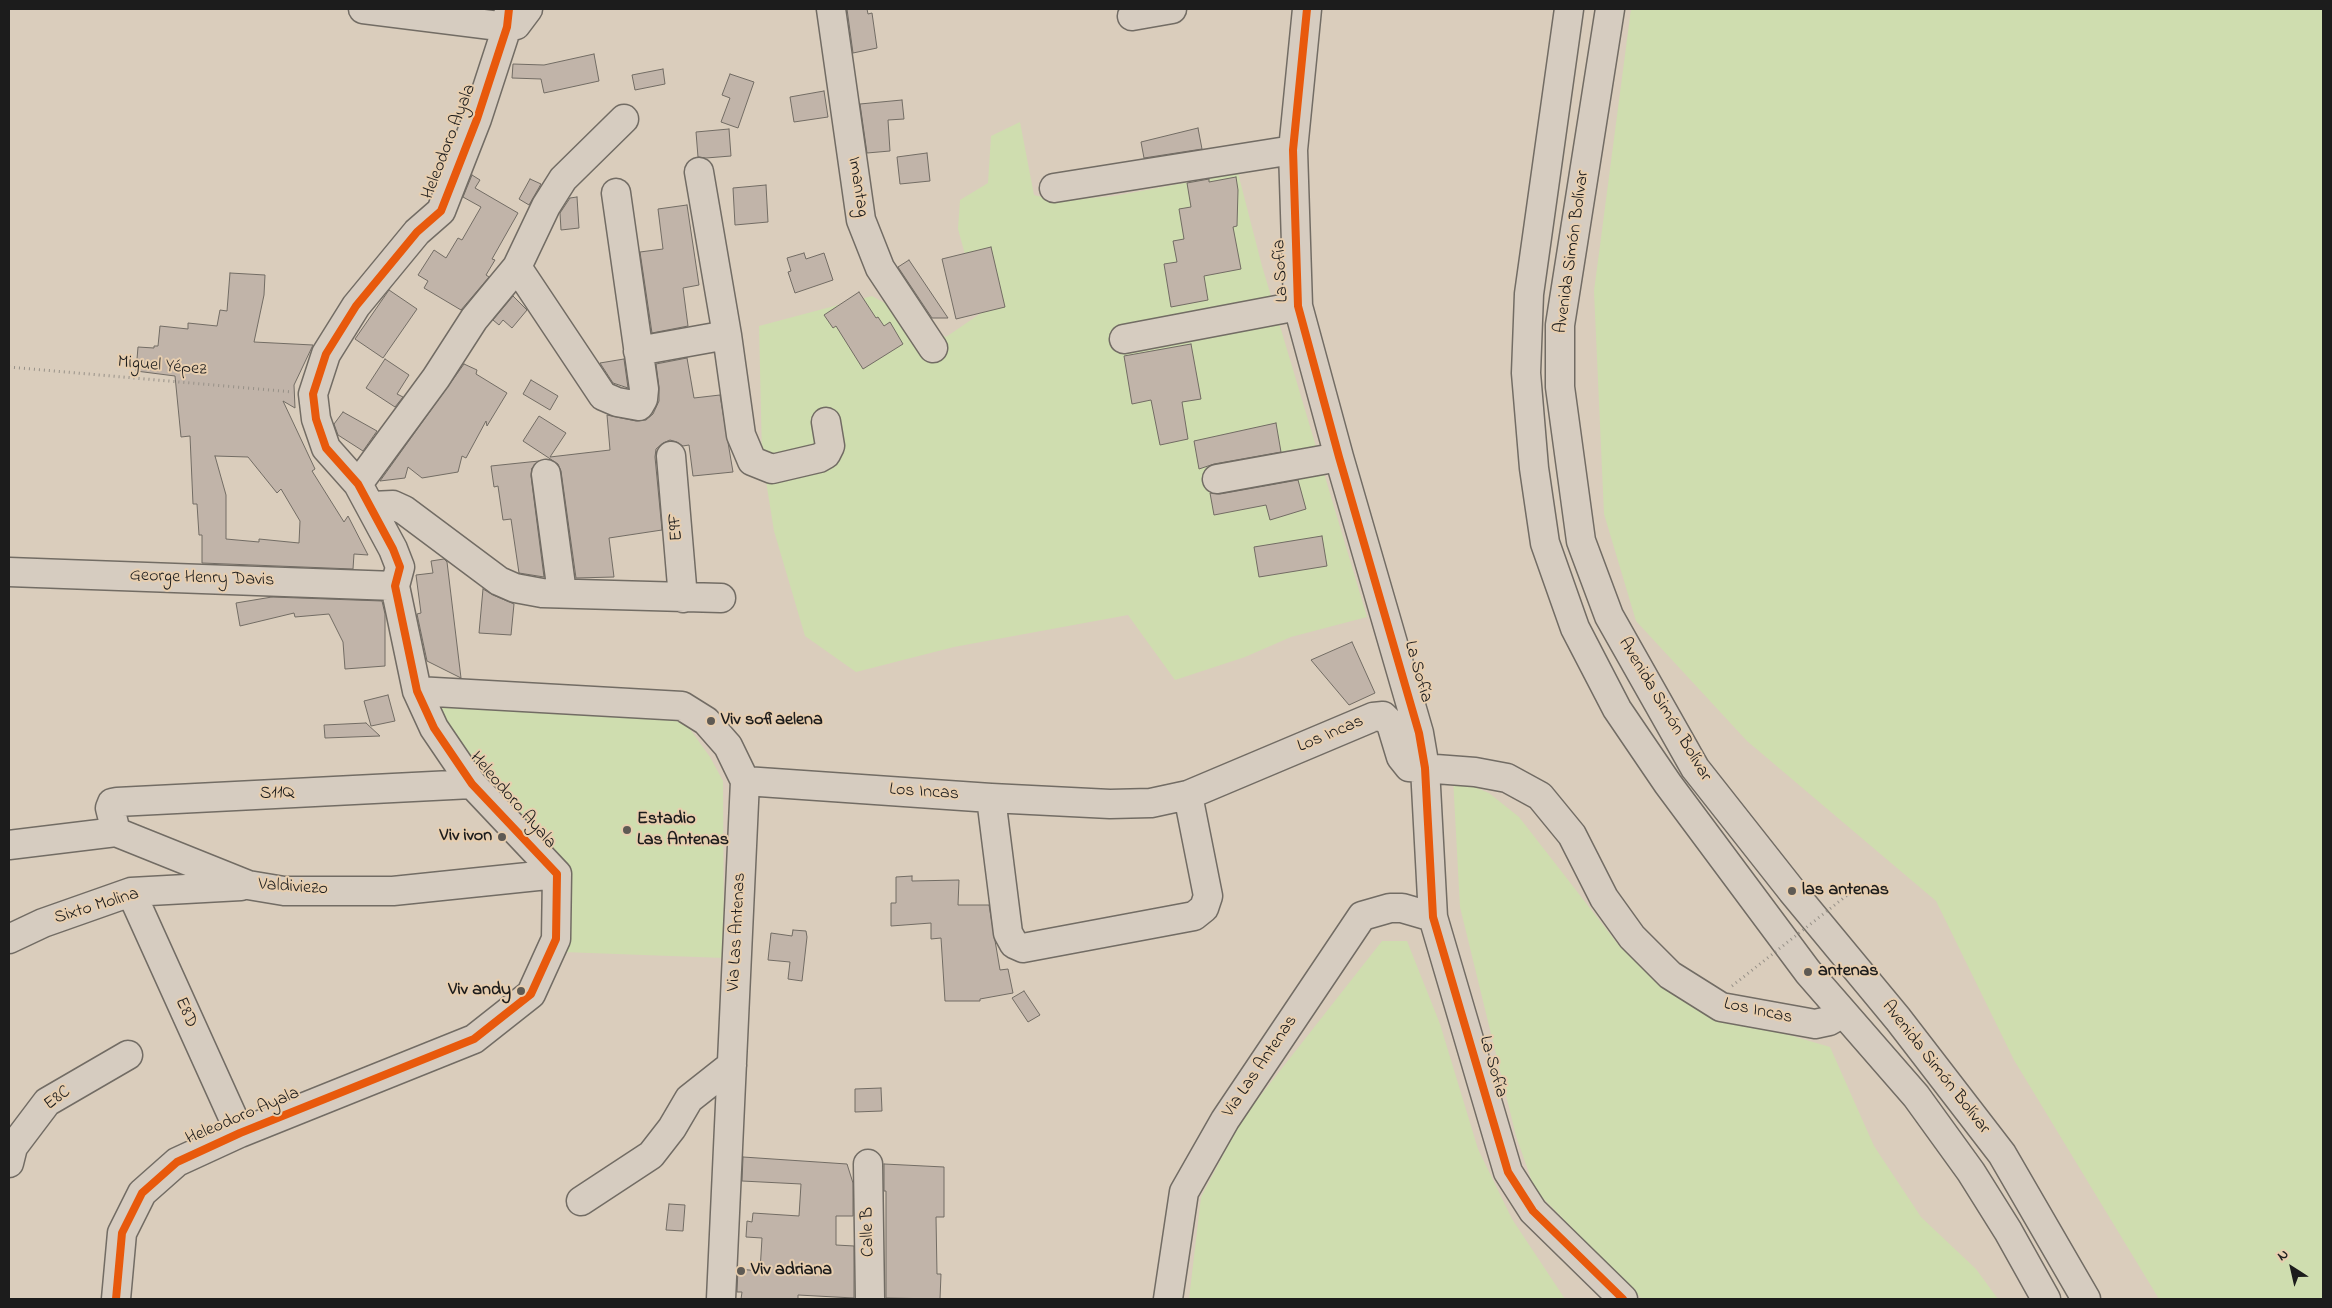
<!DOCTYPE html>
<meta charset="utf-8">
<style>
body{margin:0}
#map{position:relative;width:2332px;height:1308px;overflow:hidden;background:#dacdbc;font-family:"Indie Flower",sans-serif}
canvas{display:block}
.frame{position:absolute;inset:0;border:10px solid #1c1c1c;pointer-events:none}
.north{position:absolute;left:2267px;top:1243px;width:50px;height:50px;-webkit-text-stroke:4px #e7ceaf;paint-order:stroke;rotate:325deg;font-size:14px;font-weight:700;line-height:20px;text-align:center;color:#1c1c1c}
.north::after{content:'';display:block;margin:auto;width:18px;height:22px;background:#1c1c1c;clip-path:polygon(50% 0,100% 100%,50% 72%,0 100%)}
</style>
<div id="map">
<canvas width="2332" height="1308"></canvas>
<div class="frame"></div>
<div class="north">N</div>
</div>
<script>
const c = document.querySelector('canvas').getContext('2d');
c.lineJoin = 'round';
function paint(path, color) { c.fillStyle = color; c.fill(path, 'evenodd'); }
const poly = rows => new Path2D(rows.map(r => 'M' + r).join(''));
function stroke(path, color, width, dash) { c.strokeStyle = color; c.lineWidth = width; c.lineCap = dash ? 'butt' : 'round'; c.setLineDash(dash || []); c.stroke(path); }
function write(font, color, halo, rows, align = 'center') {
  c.font = font + ' "Indie Flower",sans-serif'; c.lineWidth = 4; c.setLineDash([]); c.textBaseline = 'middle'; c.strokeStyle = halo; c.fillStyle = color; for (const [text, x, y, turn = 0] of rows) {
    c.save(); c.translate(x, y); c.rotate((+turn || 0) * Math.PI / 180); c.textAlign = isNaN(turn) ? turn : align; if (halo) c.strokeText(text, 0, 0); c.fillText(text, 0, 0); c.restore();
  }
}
paint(poly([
 [1631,9,2323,9,2323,1299,2159,1299,2014,1060,1936,901,1747,741,1636,621,1604,514,1594,291],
 [1020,122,1034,195,1056,201,1114,196,1238,173,1262,266,1367,617,1291,637,1245,657,1175,680,1128,615,954,647,856,672,805,636,774,531,762,456,759,326,872,296,946,337,981,313,958,229,960,200,988,183,991,136],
 [445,701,655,713,687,725,710,757,723,781,724,958,563,952,545,847,454,737,439,714],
 [1453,778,1489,793,1519,817,1621,948,1707,1011,1830,1047,1874,1146,1921,1217,1976,1269,1998,1299,1642,1299,1535,1190,1516,1136,1460,907],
 [1382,941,1407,941,1440,1024,1478,1149,1512,1219,1565,1299,1189,1299,1201,1197,1242,1119]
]), '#cfddaf');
const building = poly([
 [847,9,867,9,868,14,872,13,877,48,853,53,847,9],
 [594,54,599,81,544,93,541,79,512,78,513,64,544,65,594,54],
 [663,69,665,84,635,90,632,75,663,69],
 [730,74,754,82,738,128,721,122,730,98,722,95,730,74],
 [824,91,828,117,794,122,790,97,824,91],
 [902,100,904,119,888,120,890,151,867,153,860,104,902,100],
 [1198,128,1202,149,1144,158,1141,142,1198,128],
 [729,129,731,156,706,158,698,157,696,132,729,129],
 [927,153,930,181,900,184,897,157,927,153],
 [472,175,480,180,475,188,518,213,492,259,495,260,486,275,489,277,461,310,424,288,428,281,418,275,434,250,446,258,458,238,462,240,481,207,463,197,472,175],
 [1236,177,1238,190,1237,226,1233,227,1241,269,1204,276,1208,300,1171,307,1164,264,1177,262,1173,241,1184,239,1179,209,1191,207,1187,183,1209,179,1209,182,1236,177],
 [530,179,541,184,529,205,519,199,530,179],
 [766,185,768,222,735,225,733,188,766,185],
 [577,197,579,228,561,230,560,213,570,198,577,197],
 [687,205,699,285,683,288,688,326,652,333,640,252,663,249,658,209,687,205],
 [991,247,1005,307,956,319,942,259,991,247],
 [804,253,806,259,824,253,833,280,795,293,788,272,791,271,787,258,804,253],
 [909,260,948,318,932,318,898,267,909,260],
 [230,273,265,275,264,295,254,342,313,345,294,385,295,408,283,401,315,469,312,471,344,522,348,516,368,555,354,554,353,569,202,563,202,535,199,535,197,504,193,504,190,436,181,437,175,376,136,371,138,347,154,348,154,346,158,346,160,326,188,329,188,323,217,326,220,310,227,311,230,273],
 [215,456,248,457,277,493,281,489,300,521,299,543,259,539,259,542,226,539,226,495,215,456],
 [389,290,417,309,383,358,355,339,389,290],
 [859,292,876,318,878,317,884,326,890,322,903,344,863,369,836,326,833,328,824,315,859,292],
 [513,296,527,310,512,328,503,320,499,325,493,320,513,296],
 [1191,344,1201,399,1182,402,1188,439,1160,445,1151,400,1132,404,1124,356,1191,344],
 [687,358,694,398,720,395,733,472,693,476,689,445,683,446,677,442,670,440,663,443,656,449,655,457,662,530,609,538,614,577,576,578,561,471,558,464,523,441,539,416,566,433,550,457,610,450,607,415,636,421,646,420,653,414,659,401,659,387,656,364,687,358],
 [385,359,409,375,397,394,403,397,395,407,366,388,385,359],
 [624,359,628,388,613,383,600,363,624,359],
 [464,364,477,370,476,374,507,393,487,426,486,421,466,458,462,456,458,472,422,478,408,467,405,478,380,481,464,364],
 [531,380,558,396,550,410,523,394,531,380],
 [343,412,377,431,363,451,338,435,334,424,343,412],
 [1276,423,1281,452,1214,464,1199,469,1194,441,1276,423],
 [539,461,532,468,531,476,544,577,519,573,511,519,503,520,498,486,494,487,491,466,539,461],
 [1298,480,1306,509,1270,520,1266,505,1214,515,1210,493,1220,494,1298,480],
 [1322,536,1327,566,1259,577,1254,547,1322,536],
 [444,559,447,562,461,678,427,661,417,614,421,613,416,575,433,573,431,561,444,559],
 [483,589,493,595,514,604,511,635,479,633,483,589],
 [272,597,382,601,385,614,385,666,345,669,343,642,329,614,295,617,294,613,240,626,236,603,272,597],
 [1352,642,1375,693,1349,705,1311,660,1352,642],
 [388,695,395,721,371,726,364,701,388,695],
 [366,723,380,736,325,738,324,725,366,723],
 [912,876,912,881,959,880,958,905,989,905,1000,970,1008,969,1013,993,980,999,980,1001,945,1001,941,938,931,939,931,923,891,926,891,903,896,903,896,877,912,876],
 [793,930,806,931,807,937,802,981,788,979,790,962,768,960,771,933,792,936,793,930],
 [1024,991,1040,1015,1028,1022,1012,998,1024,991],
 [881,1088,882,1111,855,1112,855,1089,881,1088],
 [743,1157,847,1164,853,1183,853,1216,836,1216,836,1245,854,1246,854,1298,798,1295,798,1299,741,1299,742,1292,737,1292,738,1269,760,1271,762,1238,746,1237,747,1221,752,1222,753,1213,799,1216,801,1184,742,1181,743,1157],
 [884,1164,944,1167,944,1217,936,1217,937,1274,941,1274,940,1299,886,1298,886,1191,884,1191,884,1164],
 [669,1204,685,1205,683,1231,666,1230,669,1204]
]);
paint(building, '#c1b4a9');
stroke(building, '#726c64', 1);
const minor = poly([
 [363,9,507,27,516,25,528,9],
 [831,9,861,220,880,268,933,348],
 [1307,9,1293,150,1298,306,1339,457,1419,733,1425,768,1433,917,1508,1172,1533,1211,1623,1299],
 [1132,16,1172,9],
 [699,172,727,335,741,435,752,461,772,469,819,458,826,454,830,446,826,422],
 [1054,188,1293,150],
 [517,267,603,396,617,402,639,406,643,399,644,389,616,193],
 [1124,339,1298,306],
 [638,351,727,335],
 [671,456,683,598],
 [546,474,562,593],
 [1217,479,1339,457],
 [358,484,436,378,474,319,517,267,546,206,563,179,624,119],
 [371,506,393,505,404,510,499,581,515,588,542,593,721,598],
 [9,572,395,586],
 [417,691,682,706,706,721,728,746,745,781,721,1299],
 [745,781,991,798,1110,804,1151,803,1188,795,1373,717,1383,716,1391,724,1401,757,1409,767,1475,772,1507,778,1540,796,1572,835,1604,898,1632,937,1670,975,1721,1007,1815,1024,1829,1021,1843,1013],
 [991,798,1008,933,1014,944,1023,948,1194,916,1204,908,1208,896,1188,795],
 [116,832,110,808,112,803,117,802,472,784],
 [9,845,116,832,248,885,284,891,393,891,557,874],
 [131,892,240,1133],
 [9,939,43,923,131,892,241,886],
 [9,1163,13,1147,47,1102,128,1055],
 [868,1164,870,1299],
 [581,1201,651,1155,672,1128,689,1099,732,1065],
 [116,1299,122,1233,142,1193,177,1162,240,1133,474,1039,531,994,556,939,557,874,472,784,434,728,417,691,395,586,400,567,393,549,358,484,326,448,316,419,313,394,326,354,356,306,417,232,441,211,477,119,507,27,509,9],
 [1168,1299,1184,1192,1225,1120,1362,916,1390,908,1402,908,1433,917]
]);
const highway = poly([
 [1569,9,1529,294,1526,373,1534,468,1545,543,1575,628,1617,709,1668,784,1808,972,1916,1096,1971,1172,2008,1231,2046,1299],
 [1610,9,1560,325,1560,387,1581,541,1609,616,1695,768,1792,891,1898,1019,2002,1154,2086,1299]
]);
stroke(minor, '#726c64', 31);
stroke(highway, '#726c64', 31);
stroke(poly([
 [9,367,293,392]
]), '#979188', 3, [1, 4]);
stroke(minor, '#d6ccc0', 28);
stroke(highway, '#d6ccc0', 28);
stroke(poly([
 [1732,986,1855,889]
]), '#979188', 3, [1, 4]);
stroke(poly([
 [1307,9,1293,150,1298,306,1339,457,1419,733,1425,768,1433,917,1508,1172,1533,1211,1623,1299],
 [116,1299,122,1233,142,1193,177,1162,240,1133,474,1039,531,994,556,939,557,874,472,784,434,728,417,691,395,586,400,567,393,549,358,484,326,448,316,419,313,394,326,354,356,306,417,232,441,211,477,119,507,27,509,9]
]), '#e8590c', 8);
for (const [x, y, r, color] of [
 [711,721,5,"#5e5a54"],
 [627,830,5,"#5e5a54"],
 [502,837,5,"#5e5a54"],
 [1792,891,5,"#5e5a54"],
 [1808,972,5,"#5e5a54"],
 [521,991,5,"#5e5a54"],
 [741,1271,5,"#5e5a54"]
]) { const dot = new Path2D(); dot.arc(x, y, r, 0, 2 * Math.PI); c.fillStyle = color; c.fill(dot); stroke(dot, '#e7ceaf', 2); }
write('18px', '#1c1c1c', '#e7ceaf', [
 ["Heleodoro Ayala",450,142,-69],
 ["Imantag",857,187,81],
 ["Avenida Simón Bolívar",1573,252,-82],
 ["La Sofía",1282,271,-93],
 ["Miguel Yépez",162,367,5],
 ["E9F",677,527,-95],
 ["George Henry Davis",202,579,2],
 ["La Sofía",1417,672,74],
 ["Avenida Simón Bolívar",1664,710,59],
 ["Los Incas",1331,735,-23],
 ["Los Incas",924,793,4],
 ["S11Q",277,794,-3],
 ["Heleodoro Ayala",512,801,49],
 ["Valdiviezo",293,888,4],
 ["Sixto Molina",97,907,-17],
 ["Via Las Antenas",738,932,-87],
 ["Los Incas",1758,1012,12],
 ["E8D",185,1013,66],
 ["Via Las Antenas",1261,1067,-56],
 ["La Sofía",1492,1067,74],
 ["Avenida Simón Bolívar",1935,1068,52],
 ["E8C",58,1099,-37],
 ["Heleodoro Ayala",243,1117,-23],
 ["Calle B",869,1232,-91]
]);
write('bold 18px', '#1c1c1c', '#e7ceaf', [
 ["Viv sofiaelena",721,721],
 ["Estadio",637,820],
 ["Las Antenas",637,841],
 ["Viv ivon",492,837,"right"],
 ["las antenas",1802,891],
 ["antenas",1818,972],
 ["Viv andy",511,991,"right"],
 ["Viv adriana",751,1271]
], 'left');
</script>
